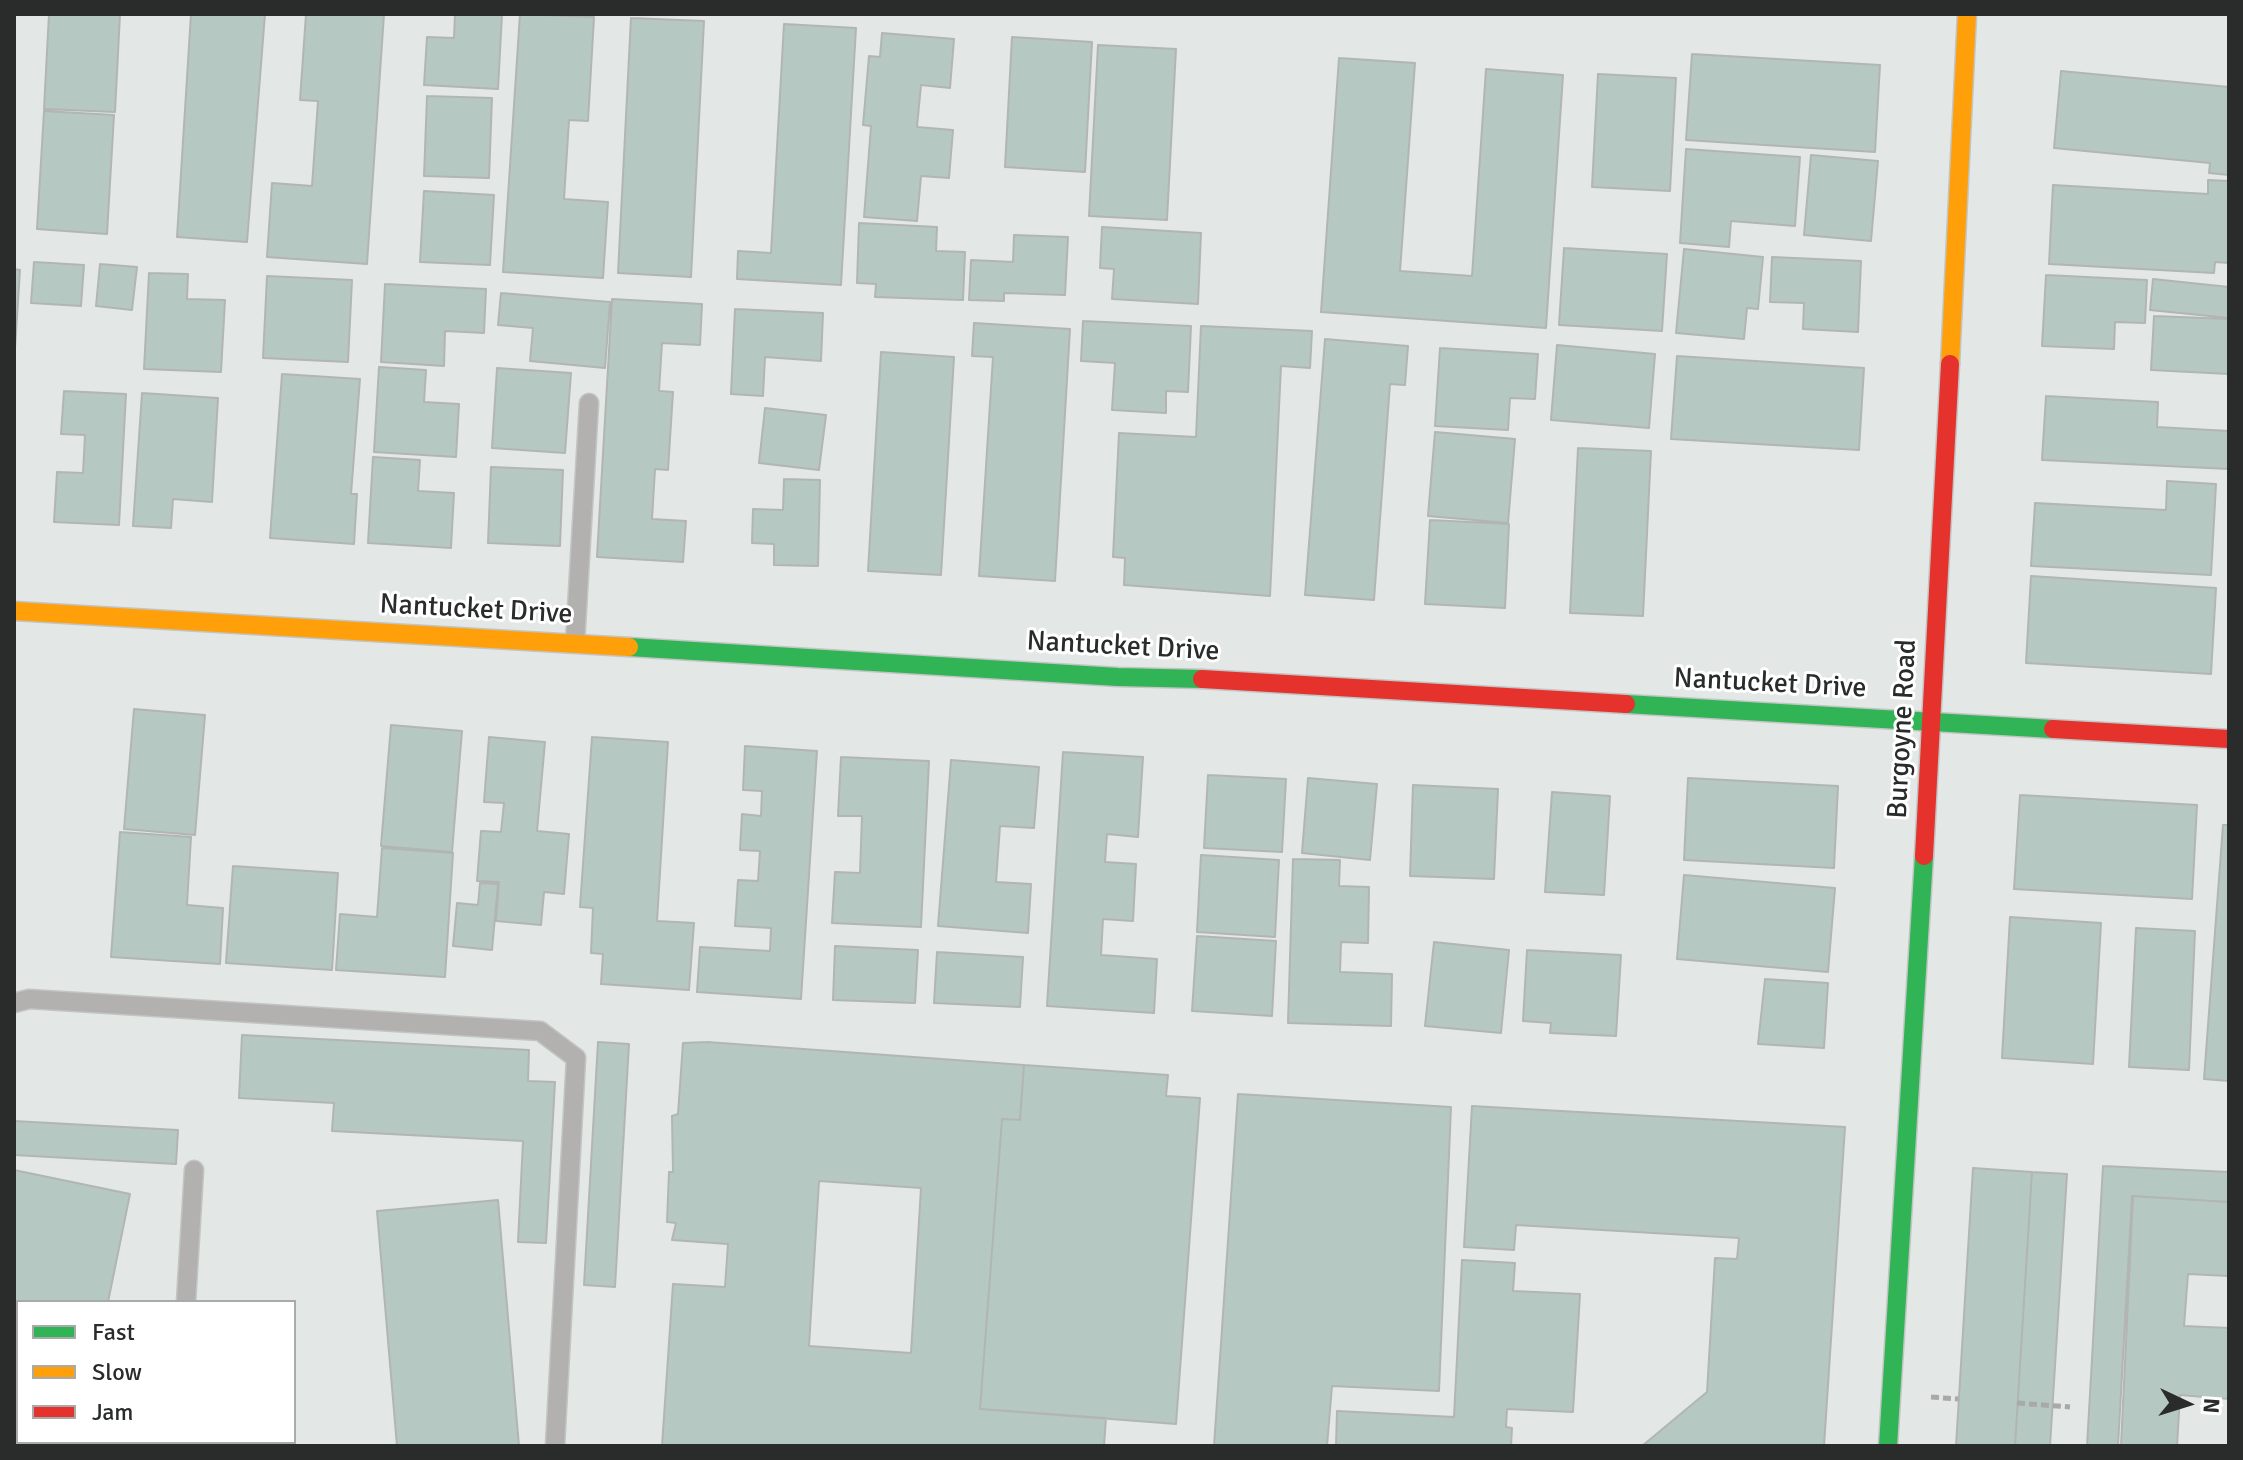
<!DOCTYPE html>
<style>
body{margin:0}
#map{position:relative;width:2243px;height:1460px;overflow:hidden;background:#e3e7e5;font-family:Signika,sans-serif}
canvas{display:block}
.frame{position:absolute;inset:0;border:16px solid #292c2b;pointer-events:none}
.legend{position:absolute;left:16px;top:1300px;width:280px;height:144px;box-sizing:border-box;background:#fff;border:2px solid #a9abaa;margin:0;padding:10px 14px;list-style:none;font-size:24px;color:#292c2b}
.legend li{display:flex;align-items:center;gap:16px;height:40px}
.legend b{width:40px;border:2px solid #a9abaa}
.north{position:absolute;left:2147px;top:1364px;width:80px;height:80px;-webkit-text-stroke:6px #fff;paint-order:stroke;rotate:94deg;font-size:22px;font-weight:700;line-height:32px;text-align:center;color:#292c2b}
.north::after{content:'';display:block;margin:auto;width:28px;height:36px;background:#292c2b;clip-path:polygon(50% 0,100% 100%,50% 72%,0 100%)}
</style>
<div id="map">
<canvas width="2243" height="1460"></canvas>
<div class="frame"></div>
<ul class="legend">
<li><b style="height:10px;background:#30b455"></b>Fast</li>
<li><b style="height:10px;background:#ff9f0a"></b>Slow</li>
<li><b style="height:10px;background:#e5322d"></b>Jam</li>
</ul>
<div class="north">N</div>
</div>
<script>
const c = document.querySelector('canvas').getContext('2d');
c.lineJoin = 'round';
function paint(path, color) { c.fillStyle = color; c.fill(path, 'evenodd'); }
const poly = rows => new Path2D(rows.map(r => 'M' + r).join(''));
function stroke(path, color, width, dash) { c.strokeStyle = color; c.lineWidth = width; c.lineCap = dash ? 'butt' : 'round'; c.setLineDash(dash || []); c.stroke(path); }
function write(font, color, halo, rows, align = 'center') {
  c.font = font + ' Signika,sans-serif'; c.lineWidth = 6; c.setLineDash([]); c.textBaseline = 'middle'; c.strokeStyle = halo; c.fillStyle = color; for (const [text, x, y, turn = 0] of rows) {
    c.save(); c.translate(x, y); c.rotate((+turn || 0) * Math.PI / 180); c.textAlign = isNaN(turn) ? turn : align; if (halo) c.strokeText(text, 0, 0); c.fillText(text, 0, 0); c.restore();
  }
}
const building = poly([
 [49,14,120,14,115,112,44,109,49,14],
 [191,14,265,14,247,242,177,237,191,14],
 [306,14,384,14,367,264,267,257,272,183,312,186,318,101,300,100,306,14],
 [455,14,502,14,498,89,424,85,427,37,454,38,455,14],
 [520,14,594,17,588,121,569,120,564,199,608,202,603,278,503,272,520,14],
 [631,18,704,21,691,277,618,273,631,18],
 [784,24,856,28,841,285,737,279,738,251,771,253,784,24],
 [882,33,954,39,950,88,921,85,917,127,953,130,949,178,921,176,917,221,864,217,871,126,863,125,869,56,880,57,882,33],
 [1012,37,1092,42,1085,172,1005,167,1012,37],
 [1098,45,1176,49,1167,220,1089,216,1098,45],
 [1692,54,1880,65,1875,152,1686,140,1692,54],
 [1339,58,1415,63,1400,271,1472,276,1486,69,1563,75,1546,328,1321,312,1339,58],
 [2061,71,2229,87,2229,175,2209,173,2210,163,2054,148,2061,71],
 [1598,74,1676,78,1670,191,1592,187,1598,74],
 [427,96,492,98,489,178,424,176,427,96],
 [44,111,114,115,107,234,37,229,44,111],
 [1686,149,1800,157,1795,226,1731,221,1729,247,1680,243,1686,149],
 [1811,155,1878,161,1871,241,1804,235,1811,155],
 [2208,180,2229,181,2229,263,2215,262,2214,273,2049,264,2053,185,2208,194,2208,180],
 [424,191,494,195,490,265,420,262,424,191],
 [859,223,937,227,936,251,965,252,963,300,875,297,876,284,857,283,859,223],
 [1102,227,1201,233,1198,304,1112,299,1114,269,1100,268,1102,227],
 [1014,235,1068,237,1065,295,1004,293,1004,301,969,300,971,260,1013,262,1014,235],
 [1564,248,1667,254,1662,331,1559,325,1564,248],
 [1684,249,1763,257,1758,309,1747,308,1744,339,1676,333,1684,249],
 [1772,257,1861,261,1858,332,1803,329,1804,303,1770,302,1772,257],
 [34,262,84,265,81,306,31,303,34,262],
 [100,264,137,267,132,310,96,306,100,264],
 [14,269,20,270,14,364,14,269],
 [149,273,188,274,187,299,225,300,221,372,144,369,149,273],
 [2046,275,2147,280,2145,323,2115,322,2114,349,2042,346,2046,275],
 [267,276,352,280,348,362,263,358,267,276],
 [2153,279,2229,287,2229,318,2150,310,2153,279],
 [385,284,486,289,484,333,445,331,444,366,381,362,385,284],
 [501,293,610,302,605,368,530,361,533,328,498,325,501,293],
 [612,299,702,304,700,345,662,343,659,391,673,392,668,470,655,469,652,519,686,521,683,562,597,557,612,299],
 [735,309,823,313,821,361,765,357,763,396,731,394,735,309],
 [2154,316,2229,319,2229,374,2151,370,2154,316],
 [1083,321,1191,326,1188,392,1166,391,1166,413,1112,410,1115,363,1081,361,1083,321],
 [974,323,1070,329,1055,581,979,576,993,357,972,356,974,323],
 [1201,326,1312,331,1310,368,1281,366,1270,596,1124,585,1125,558,1113,557,1119,433,1196,437,1201,326],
 [1325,339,1408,346,1405,385,1390,384,1374,600,1305,595,1325,339],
 [1557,345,1655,354,1649,428,1551,420,1557,345],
 [1440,348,1538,354,1535,399,1510,398,1508,430,1435,426,1440,348],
 [881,352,954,357,941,575,868,571,881,352],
 [1677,356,1864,368,1859,450,1671,439,1677,356],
 [379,367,426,370,424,402,459,404,456,457,374,452,379,367],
 [497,368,571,373,565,453,492,448,497,368],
 [282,374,360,379,351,494,357,494,354,544,270,538,282,374],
 [64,391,126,394,119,525,54,522,57,472,83,473,85,435,61,434,64,391],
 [142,393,218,398,212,502,173,499,171,528,133,526,142,393],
 [2046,396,2158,402,2157,427,2229,431,2229,469,2042,460,2046,396],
 [765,408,826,415,819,470,759,463,765,408],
 [1435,432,1515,439,1508,523,1428,516,1435,432],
 [1578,448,1651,451,1643,616,1570,613,1578,448],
 [373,457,420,460,418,491,454,493,451,548,368,543,373,457],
 [491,467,563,470,560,546,488,543,491,467],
 [784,479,820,480,818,566,774,565,774,544,752,543,753,509,783,510,784,479],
 [2167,481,2216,484,2211,575,2031,566,2035,503,2166,510,2167,481],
 [1430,520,1509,524,1505,608,1425,604,1430,520],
 [2031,576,2216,588,2211,674,2026,663,2031,576],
 [134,709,205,715,195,835,124,829,134,709],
 [391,725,462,731,452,852,381,846,391,725],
 [489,737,545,742,537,831,569,834,564,894,544,892,541,925,496,921,499,882,477,881,481,831,501,832,504,803,484,802,489,737],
 [592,737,668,742,657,921,694,923,689,990,601,984,603,954,591,953,593,908,580,907,592,737],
 [745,746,817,751,801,999,697,992,700,947,770,951,771,928,735,926,738,880,758,881,760,851,740,850,742,814,761,816,762,791,743,790,745,746],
 [1063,752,1143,757,1138,837,1107,834,1105,862,1136,864,1133,921,1103,919,1101,955,1157,959,1154,1013,1047,1006,1063,752],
 [841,757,929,761,921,927,832,923,835,872,860,873,862,816,838,816,841,757],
 [951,760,1039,767,1034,828,1000,826,996,882,1031,884,1028,933,938,926,951,760],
 [1208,775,1286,779,1282,852,1204,848,1208,775],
 [1308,778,1377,784,1370,860,1302,853,1308,778],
 [1688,778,1838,786,1834,868,1684,860,1688,778],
 [1413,785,1498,789,1494,879,1410,876,1413,785],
 [1552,792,1610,796,1604,895,1545,892,1552,792],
 [2020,795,2197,805,2192,899,2014,889,2020,795],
 [2223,825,2229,825,2229,1081,2204,1079,2223,825],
 [120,832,191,837,187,905,223,908,220,964,111,957,120,832],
 [382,848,453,853,445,977,336,970,340,914,377,917,382,848],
 [1201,855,1279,860,1275,937,1197,932,1201,855],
 [1293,859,1340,860,1339,886,1369,887,1368,943,1341,942,1340,972,1392,974,1391,1026,1288,1023,1293,859],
 [233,866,338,873,332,970,226,963,233,866],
 [1684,875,1835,888,1828,972,1677,959,1684,875],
 [480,883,498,884,492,950,453,946,457,903,478,905,480,883],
 [2010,917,2101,923,2093,1064,2002,1058,2010,917],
 [2136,928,2195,931,2189,1070,2129,1067,2136,928],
 [1197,936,1276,941,1272,1016,1192,1011,1197,936],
 [1434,942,1509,950,1501,1033,1425,1026,1434,942],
 [835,946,918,950,915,1003,833,1000,835,946],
 [1527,950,1621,955,1616,1036,1550,1033,1551,1023,1523,1021,1527,950],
 [937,952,1023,957,1020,1007,934,1003,937,952],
 [1765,979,1828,983,1824,1048,1758,1044,1765,979],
 [242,1035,529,1050,528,1081,555,1082,546,1243,518,1242,523,1141,332,1131,334,1103,239,1098,242,1035],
 [598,1042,629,1044,615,1287,584,1285,598,1042],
 [707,1042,1024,1065,1020,1120,1002,1119,980,1409,1106,1418,1104,1446,662,1446,673,1284,725,1287,728,1244,672,1240,676,1223,667,1222,669,1172,673,1172,672,1116,678,1114,683,1043,707,1042],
 [819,1181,921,1188,911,1353,809,1346,819,1181],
 [1024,1065,1168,1075,1166,1096,1200,1098,1176,1424,980,1409,1002,1119,1020,1120,1024,1065],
 [1238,1094,1451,1107,1439,1391,1332,1386,1327,1446,1214,1446,1238,1094],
 [1472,1106,1845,1127,1824,1446,1642,1446,1707,1392,1715,1258,1737,1259,1739,1238,1516,1225,1514,1250,1464,1247,1472,1106],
 [14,1121,178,1130,176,1164,14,1155,14,1121],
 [2103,1166,2229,1172,2229,1202,2132,1196,2118,1446,2087,1446,2103,1166],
 [1973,1168,2032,1172,2015,1446,1956,1446,1973,1168],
 [14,1170,130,1194,108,1302,18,1302,18,1442,79,1442,78,1446,14,1446,14,1170],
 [2032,1172,2067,1174,2050,1446,2015,1446,2032,1172],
 [2133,1196,2229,1202,2229,1276,2188,1274,2184,1326,2229,1328,2229,1399,2180,1395,2177,1446,2121,1446,2133,1196],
 [498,1200,519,1446,397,1446,377,1211,498,1200],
 [1462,1260,1515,1263,1513,1291,1580,1294,1573,1412,1507,1409,1506,1427,1512,1428,1511,1446,1336,1446,1337,1411,1454,1417,1462,1260]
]);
paint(building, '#b6c8c2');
stroke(building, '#b2b5b4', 2);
const lane = poly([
 [575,643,589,403],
 [14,1003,29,999,540,1031,576,1058,555,1446],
 [186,1302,194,1170],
 [177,1446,177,1442]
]);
const fast = poly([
 [629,647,1118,677,1202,679],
 [1626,704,2053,729],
 [1888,1446,1924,856]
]);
const slow = poly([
 [1950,364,1967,14],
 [14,611,629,647]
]);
const jam = poly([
 [1202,679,1626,704],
 [2053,729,2229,739],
 [1924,856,1950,364]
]);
stroke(lane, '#c2c5c4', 21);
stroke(fast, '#c2c5c4', 21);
stroke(slow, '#c2c5c4', 21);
stroke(jam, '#c2c5c4', 21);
stroke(poly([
 [1931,1397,1958,1399],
 [2017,1403,2070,1407]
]), '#a8a9a9', 5, [8, 4]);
stroke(lane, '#b2b1b0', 18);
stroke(fast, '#30b455', 18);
stroke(slow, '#ff9f0a', 18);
stroke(jam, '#e5322d', 18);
write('28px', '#292c2b', '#fff', [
 ["Nantucket Drive",476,610,3],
 ["Nantucket Drive",1123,647,3],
 ["Nantucket Drive",1770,684,3],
 ["Burgoyne Road",1903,729,-87]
]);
</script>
